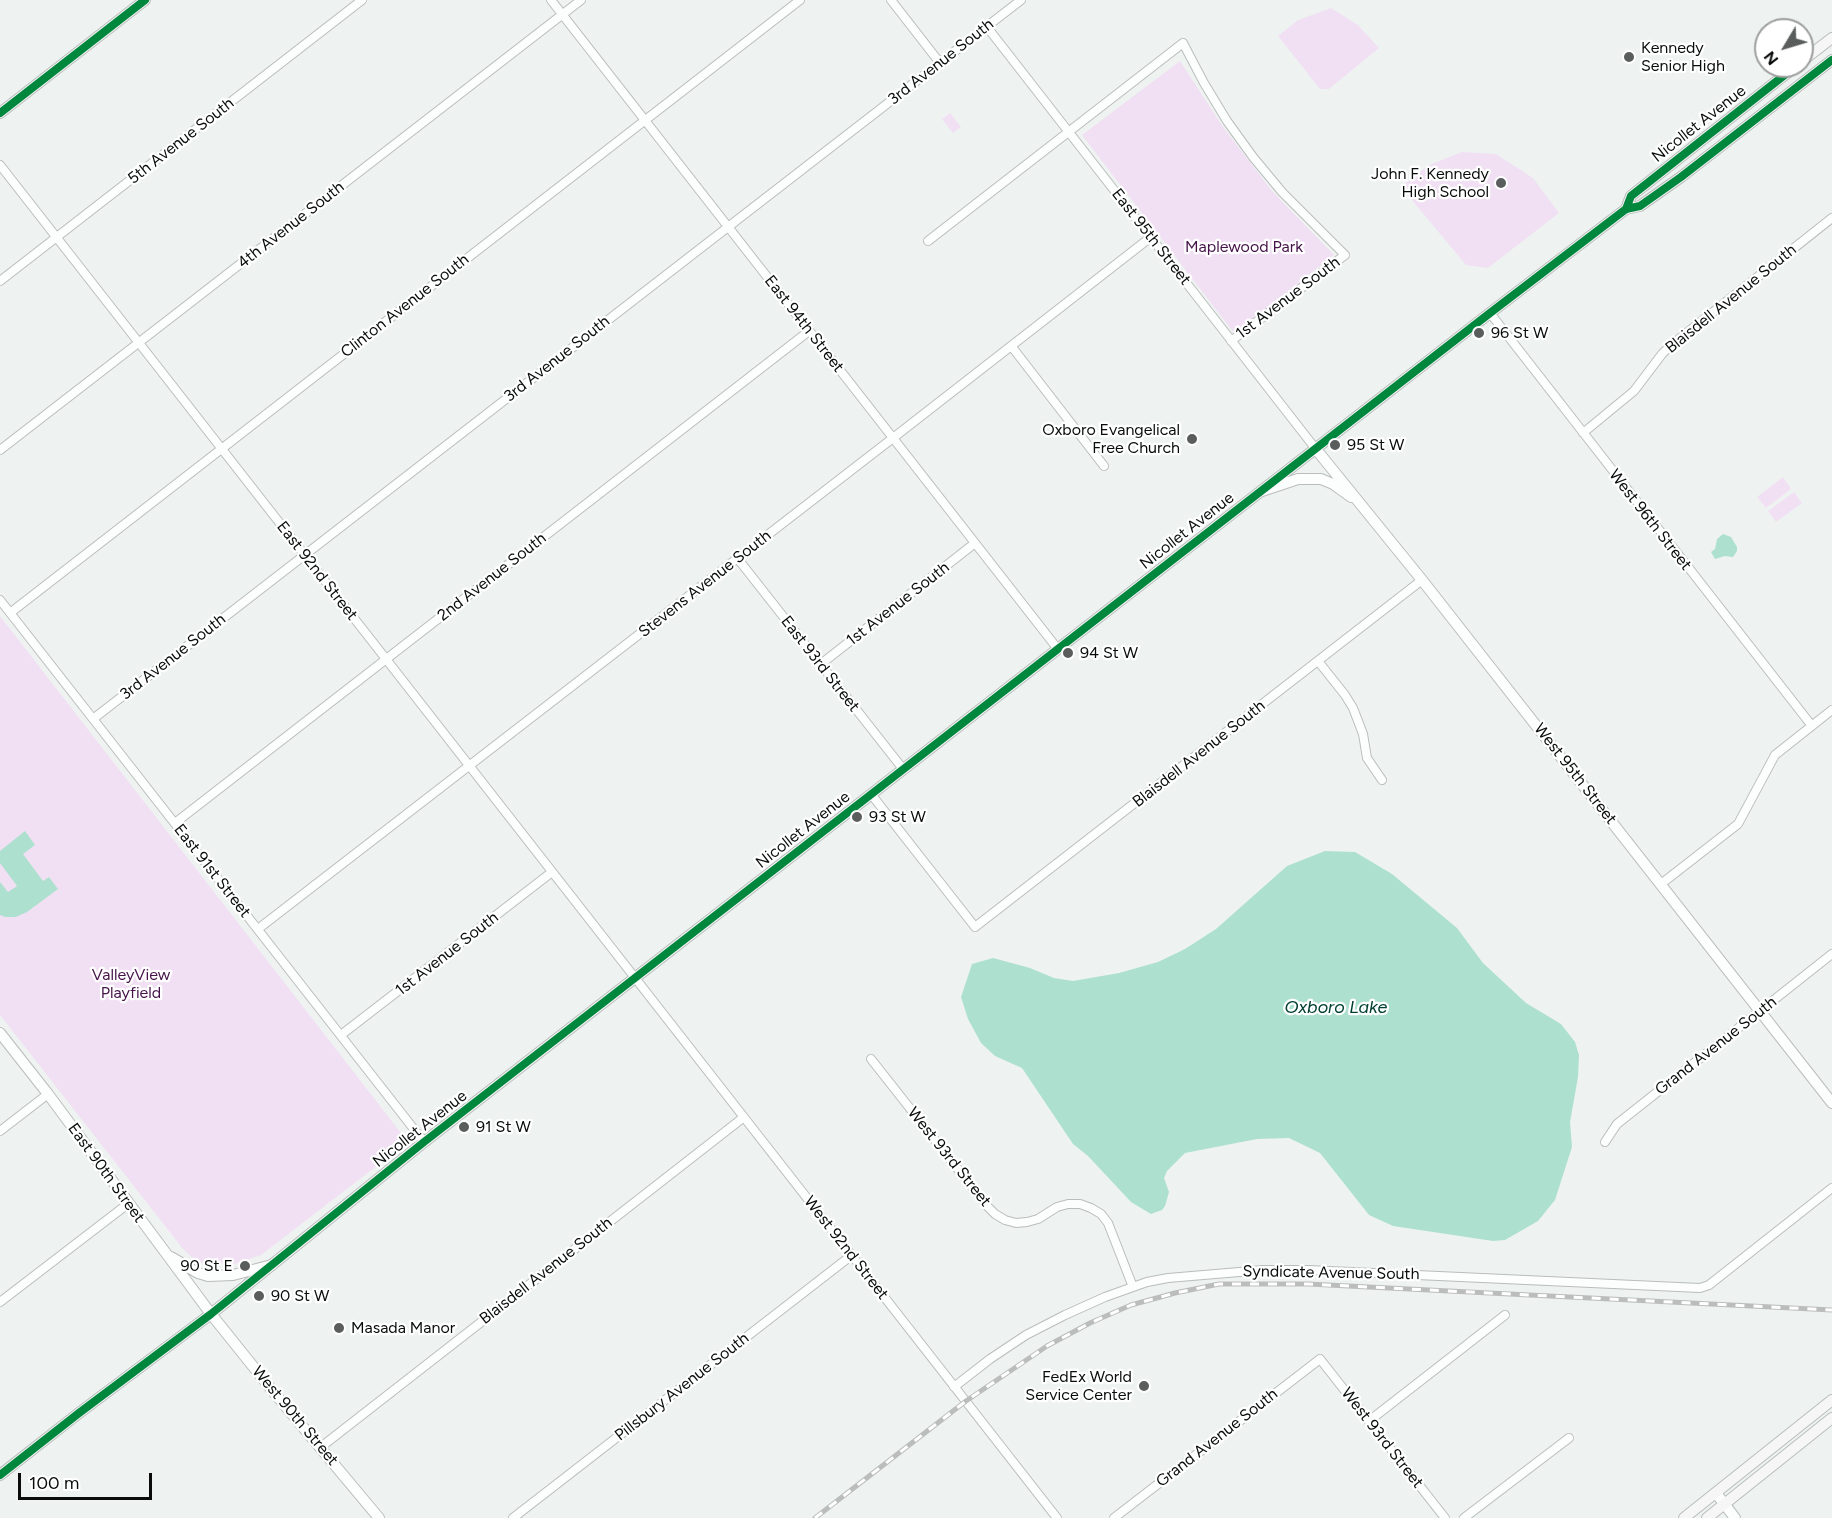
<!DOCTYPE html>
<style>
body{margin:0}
#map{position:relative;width:1832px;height:1518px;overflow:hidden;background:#eef3f1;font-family:Figtree,sans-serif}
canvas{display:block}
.north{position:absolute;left:1754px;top:18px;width:60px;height:60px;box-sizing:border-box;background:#fff;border:2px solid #9d9e9d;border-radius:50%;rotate:232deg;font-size:16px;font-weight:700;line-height:24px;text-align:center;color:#090c0b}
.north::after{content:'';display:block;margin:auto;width:21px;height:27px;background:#595d5c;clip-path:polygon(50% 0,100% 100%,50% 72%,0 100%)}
.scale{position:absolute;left:18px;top:1473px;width:134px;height:27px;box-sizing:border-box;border:3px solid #090c0b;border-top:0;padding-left:8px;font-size:18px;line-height:21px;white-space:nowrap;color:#090c0b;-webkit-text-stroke:4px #fff;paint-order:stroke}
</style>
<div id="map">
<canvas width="1832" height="1518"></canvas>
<div class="north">N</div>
<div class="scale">100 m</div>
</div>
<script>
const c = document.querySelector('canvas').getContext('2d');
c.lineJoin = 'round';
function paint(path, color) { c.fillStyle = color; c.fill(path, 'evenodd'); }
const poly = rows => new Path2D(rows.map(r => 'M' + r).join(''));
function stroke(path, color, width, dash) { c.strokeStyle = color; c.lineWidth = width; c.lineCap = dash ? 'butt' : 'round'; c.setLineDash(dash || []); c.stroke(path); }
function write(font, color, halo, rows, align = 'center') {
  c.font = font + ' Figtree,sans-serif'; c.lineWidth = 4.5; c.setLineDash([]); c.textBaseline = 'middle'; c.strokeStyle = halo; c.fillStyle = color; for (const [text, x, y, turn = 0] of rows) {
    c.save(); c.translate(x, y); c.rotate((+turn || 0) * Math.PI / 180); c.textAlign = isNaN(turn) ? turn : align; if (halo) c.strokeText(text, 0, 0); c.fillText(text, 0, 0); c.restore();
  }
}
paint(poly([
 [1331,8,1358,25,1379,48,1329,89,1320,89,1278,36,1298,20],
 [1180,61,1223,127,1272,191,1334,255,1234,333,1082,135],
 [950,113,961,127,953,133,942,119],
 [1462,152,1496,154,1533,178,1559,213,1488,268,1466,265,1401,187,1429,165],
 [1783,477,1791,489,1766,508,1757,497],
 [1794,492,1802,503,1776,522,1768,511],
 [0,616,408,1142,261,1255,231,1265,198,1263,183,1249,0,1015]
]), '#f1e0f3');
paint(poly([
 [1723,534,1731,537,1737,547,1737,551,1733,557,1725,556,1715,559,1711,552,1715,549,1717,539],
 [25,831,35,845,23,854,43,881,49,877,58,889,27,912,16,917,5,917,0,915,0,882,8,892,17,886,0,863,0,851],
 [1325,851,1355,852,1392,874,1457,928,1483,963,1526,1003,1561,1024,1575,1042,1579,1055,1578,1077,1570,1122,1572,1147,1555,1200,1538,1221,1505,1240,1493,1241,1393,1226,1369,1215,1320,1153,1289,1138,1257,1139,1185,1153,1167,1171,1164,1178,1169,1192,1165,1206,1162,1210,1151,1214,1131,1202,1088,1156,1073,1144,1022,1068,995,1056,981,1043,968,1019,961,997,972,964,993,958,1030,968,1054,978,1073,981,1119,973,1158,962,1185,949,1216,929,1287,866]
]), '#aee0cf');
const minor = poly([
 [551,0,1057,648],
 [891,0,940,63],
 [987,27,1315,448],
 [0,165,1057,1518],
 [928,241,1183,43,1204,83,1227,121,1253,157,1282,192,1345,255,1231,341],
 [0,281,362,0],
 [1490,313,1812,726],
 [1012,347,1104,466],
 [1583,433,1634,391,1662,354,1669,347,1832,218],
 [0,450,581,0],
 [738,559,903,769],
 [0,600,424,1142],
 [10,613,800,0],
 [1318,661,1345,695,1353,708,1363,734,1367,758,1382,780],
 [821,664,975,543],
 [93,719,1021,0],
 [871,794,975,927,1422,580],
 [175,823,809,331],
 [1661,884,1738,824,1775,755,1832,710],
 [258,929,893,438,1151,237],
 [341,1035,552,872],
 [871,1059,987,1206,995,1214,1005,1220,1016,1223,1027,1222,1038,1219,1057,1207,1068,1204,1080,1204,1091,1208,1101,1214,1108,1223,1133,1287],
 [0,1131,48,1094],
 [1605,1142,1617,1124,1832,954],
 [0,1302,129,1203],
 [954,1387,990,1359,1026,1335,1065,1315,1105,1297,1147,1282,1168,1278,1263,1270,1308,1270,1700,1288,1709,1285,1832,1188],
 [1369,1421,1505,1315],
 [321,1447,744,1117],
 [513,1518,852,1255],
 [1114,1518,1320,1359,1445,1518],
 [1464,1518,1569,1438]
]);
const tertiary = poly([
 [1315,448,1422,580,1832,1103],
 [1262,491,1298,479,1321,479,1333,484,1351,497],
 [0,1033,48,1094,211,1314,272,1390,379,1518],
 [171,1257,198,1273,208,1276,233,1275,272,1265],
 [1716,1493,1735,1518]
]);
const secondary = poly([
 [1802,61,1832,38],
 [0,113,145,0],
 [1626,209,1631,196,1796,66],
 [0,1475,79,1413,211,1314,424,1142,1490,313,1626,209,1640,206,1681,177,1832,60],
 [1684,1518,1832,1400],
 [1707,1518,1832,1418]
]);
stroke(minor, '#b9bdbb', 10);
stroke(tertiary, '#b9bdbb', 12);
stroke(secondary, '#b9bdbb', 12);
stroke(minor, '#fcfdfd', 8);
stroke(tertiary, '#fcfdfd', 10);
stroke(secondary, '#f6f6f7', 10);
const rail = poly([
 [815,1518,966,1401,1047,1346,1090,1323,1131,1305,1175,1293,1219,1284,1308,1284,1832,1310]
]);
stroke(rail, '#bbbdbc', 5);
stroke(rail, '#fff', 3, [9]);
stroke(poly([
 [0,113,145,0],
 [1626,209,1631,196,1796,66],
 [0,1475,79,1413,211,1314,424,1142,1490,313,1626,209,1640,206,1681,177,1832,60]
]), '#00873e', 8);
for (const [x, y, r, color] of [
 [1629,57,6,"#595d5c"],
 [1501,183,6,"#595d5c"],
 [1479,333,6,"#595d5c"],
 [1192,439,6,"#595d5c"],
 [1335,445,6,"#595d5c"],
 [1068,653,6,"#595d5c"],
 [857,817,6,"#595d5c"],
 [464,1127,6,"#595d5c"],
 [245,1266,6,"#595d5c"],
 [259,1296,6,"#595d5c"],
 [339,1328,6,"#595d5c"],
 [1144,1386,6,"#595d5c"]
]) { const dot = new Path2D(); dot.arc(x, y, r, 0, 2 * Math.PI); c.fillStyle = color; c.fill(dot); stroke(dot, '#fff', 2); }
write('16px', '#090c0b', '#fff', [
 ["Kennedy",1641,48],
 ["Senior High",1641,66],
 ["John F. Kennedy",1489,174,"right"],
 ["High School",1489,192,"right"],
 ["96 St W",1491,333],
 ["Oxboro Evangelical",1180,430,"right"],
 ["Free Church",1180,448,"right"],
 ["95 St W",1347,445],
 ["94 St W",1080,653],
 ["93 St W",869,817],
 ["91 St W",476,1127],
 ["90 St E",233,1266,"right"],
 ["90 St W",271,1296],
 ["Masada Manor",351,1328],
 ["FedEx World",1132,1377,"right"],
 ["Service Center",1132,1395,"right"]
], 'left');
write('16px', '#090c0b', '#fff', [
 ["3rd Avenue South",941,62,-38],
 ["Nicollet Avenue",1699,124,-38],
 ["5th Avenue South",181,141,-38],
 ["4th Avenue South",291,225,-38],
 ["East 95th Street",1151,237,52],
 ["1st Avenue South",1288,298,-37],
 ["Blaisdell Avenue South",1731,299,-39],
 ["Clinton Avenue South",405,306,-38],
 ["East 94th Street",804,324,52],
 ["3rd Avenue South",557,359,-38],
 ["West 96th Street",1650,520,52],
 ["Nicollet Avenue",1187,531,-38],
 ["East 92nd Street",317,571,52],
 ["2nd Avenue South",492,577,-38],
 ["Stevens Avenue South",705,584,-38],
 ["1st Avenue South",898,604,-38],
 ["3rd Avenue South",173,657,-38],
 ["East 93rd Street",820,664,52],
 ["Blaisdell Avenue South",1199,754,-38],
 ["West 95th Street",1575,774,52],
 ["Nicollet Avenue",803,830,-38],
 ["East 91st Street",212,871,52],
 ["1st Avenue South",447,954,-38],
 ["Grand Avenue South",1716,1046,-38],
 ["Nicollet Avenue",420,1129,-38],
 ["West 93rd Street",949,1157,51],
 ["East 90th Street",106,1173,54],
 ["West 92nd Street",846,1248,52],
 ["Blaisdell Avenue South",546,1271,-38],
 ["Syndicate Avenue South",1331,1273,1],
 ["Pillsbury Avenue South",682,1387,-38],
 ["West 90th Street",295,1416,50],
 ["Grand Avenue South",1217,1438,-38],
 ["West 93rd Street",1382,1438,52]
]);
write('16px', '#451249', '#fff', [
 ["Maplewood Park",1244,247],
 ["ValleyView",131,975],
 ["Playfield",131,993]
]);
write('italic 18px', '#004032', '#fff', [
 ["Oxboro Lake",1336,1008]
]);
</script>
